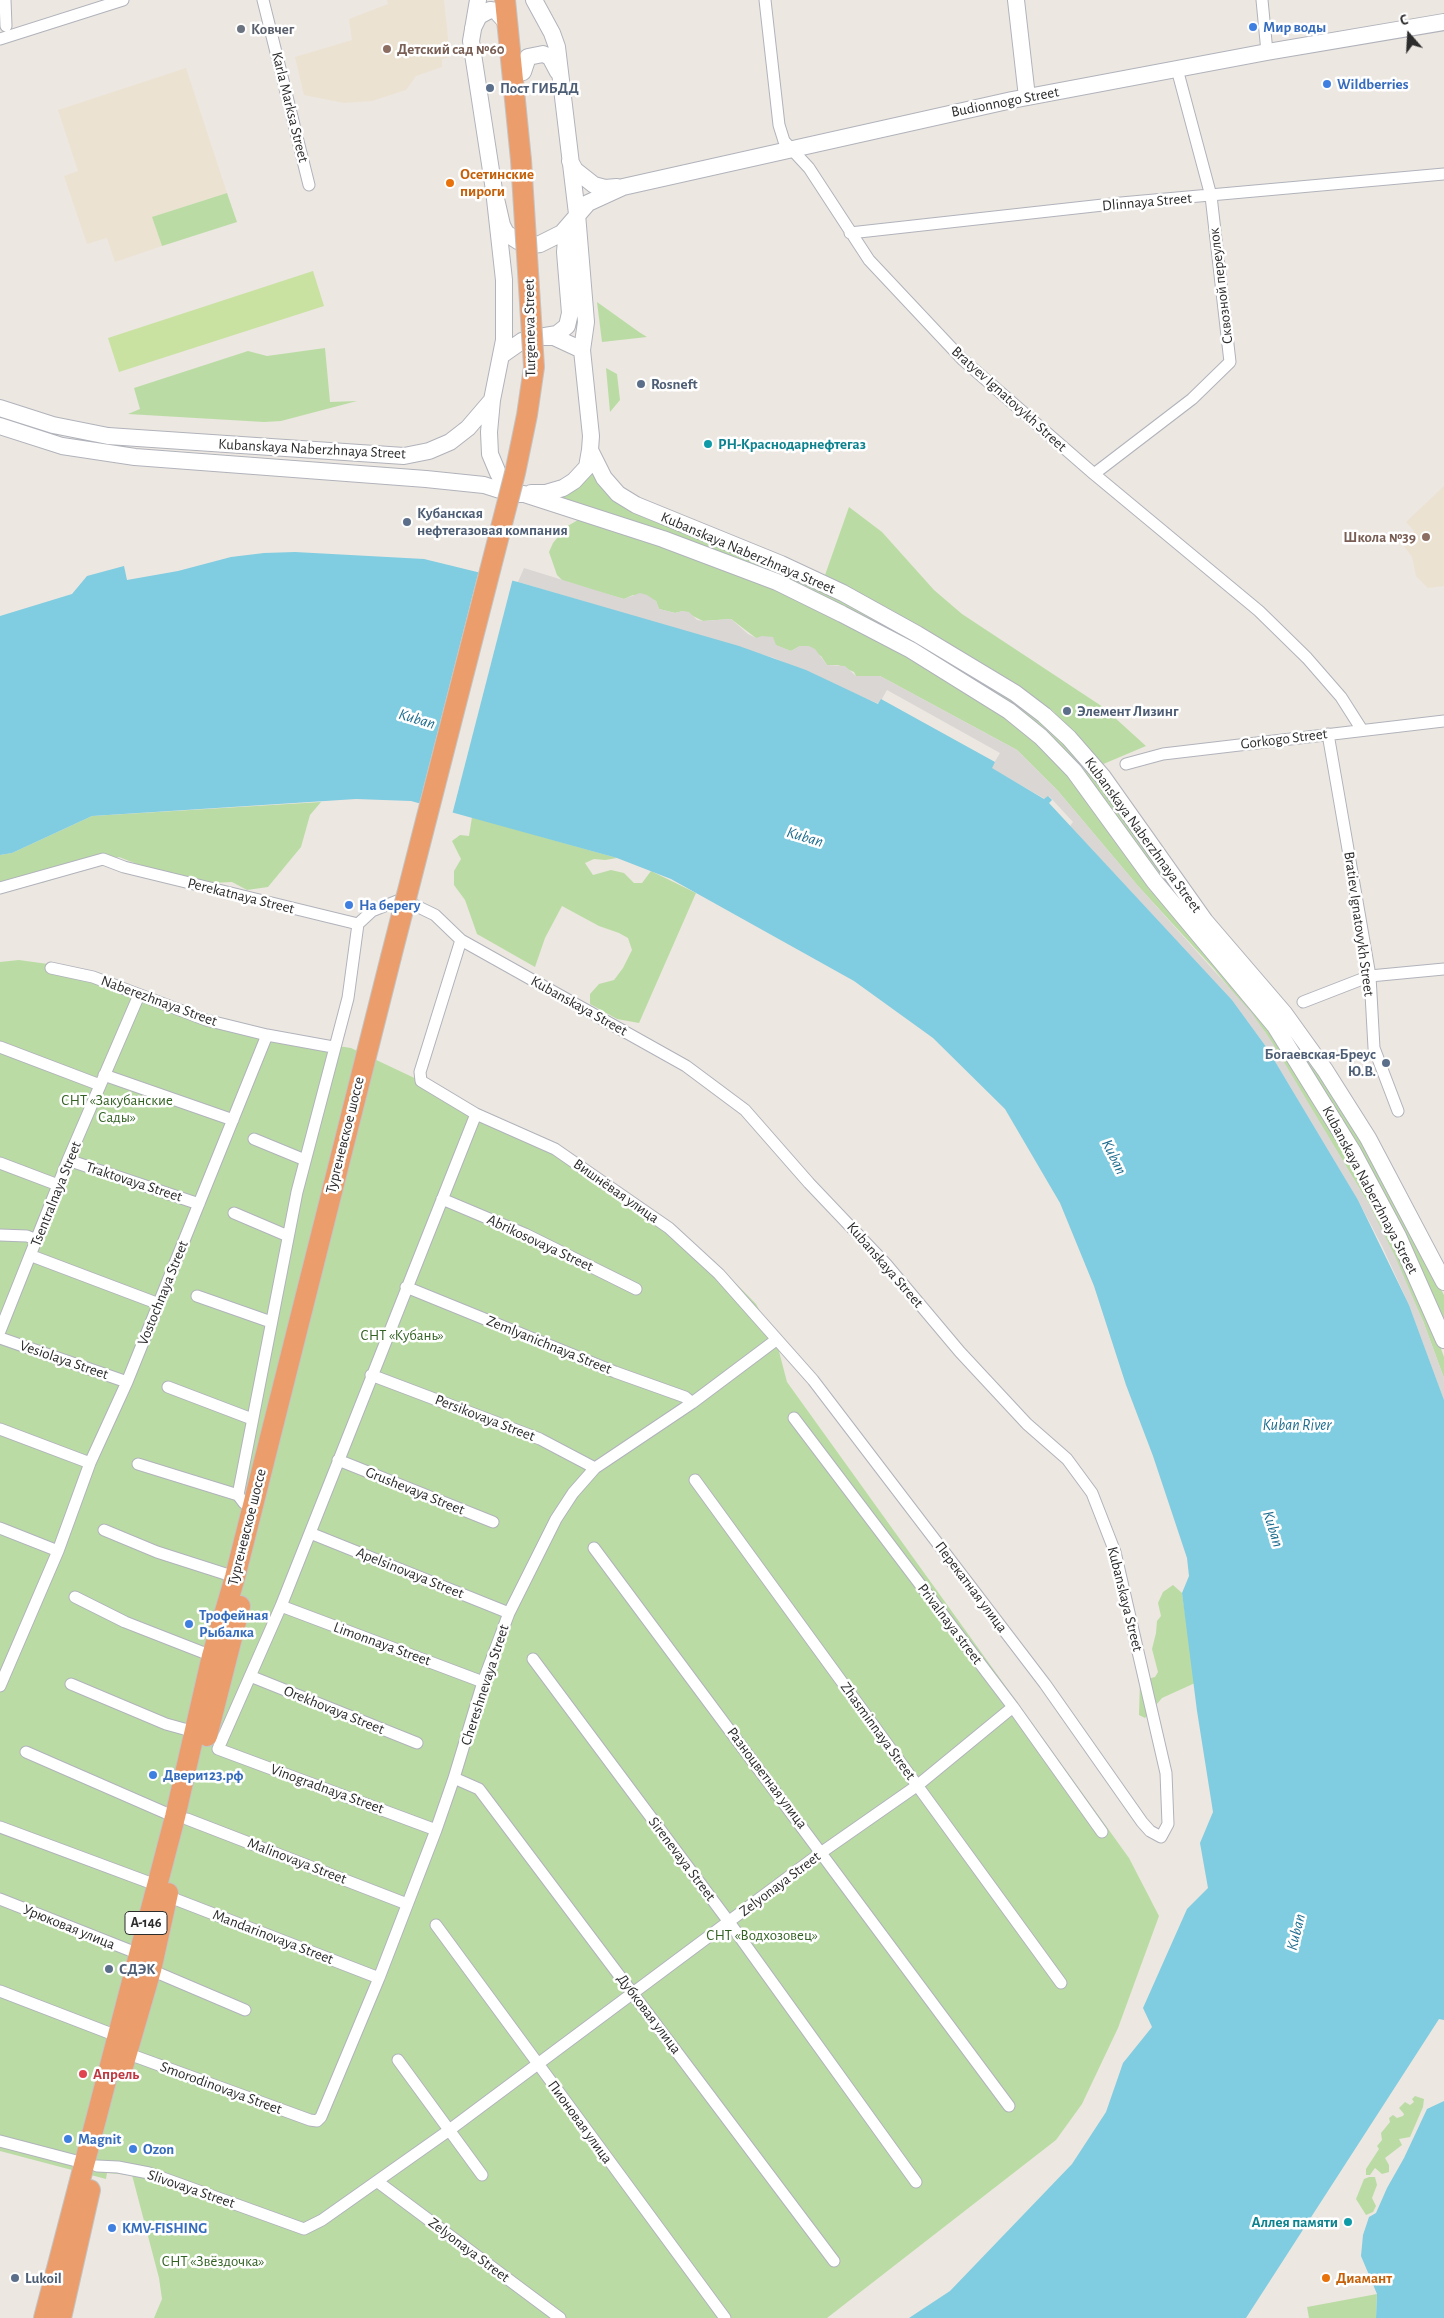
<!DOCTYPE html>
<meta charset="utf-8">
<style>
body{margin:0}
#map{position:relative;width:1444px;height:2318px;overflow:hidden;background:#ece7e1;font-family:"Alegreya Sans",sans-serif}
canvas{display:block}
.north{position:absolute;left:1384px;top:10px;width:50px;height:50px;-webkit-text-stroke:4px #fff;paint-order:stroke;rotate:341deg;font-size:14px;font-weight:700;line-height:20px;text-align:center;color:#2c2c2c}
.north::after{content:'';display:block;margin:auto;width:18px;height:22px;background:#2c2c2c;clip-path:polygon(50% 0,100% 100%,50% 72%,0 100%)}
</style>
<div id="map">
<canvas width="1444" height="2318"></canvas>
<div class="north">С</div>
</div>
<script>
const c = document.querySelector('canvas').getContext('2d');
c.lineJoin = 'round';
function paint(path, color) { c.fillStyle = color; c.fill(path, 'evenodd'); }
const poly = rows => new Path2D(rows.map(r => 'M' + r).join(''));
function stroke(path, color, width, dash) { c.strokeStyle = color; c.lineWidth = width; c.lineCap = dash ? 'butt' : 'round'; c.setLineDash(dash || []); c.stroke(path); }
function write(font, color, halo, rows, align = 'center') {
  c.font = font + ' "Alegreya Sans",sans-serif'; c.lineWidth = 5; c.setLineDash([]); c.textBaseline = 'middle'; c.strokeStyle = halo; c.fillStyle = color; for (const [text, x, y, turn = 0] of rows) {
    c.save(); c.translate(x, y); c.rotate((+turn || 0) * Math.PI / 180); c.textAlign = isNaN(turn) ? turn : align; if (halo) c.strokeText(text, 0, 0); c.fillText(text, 0, 0); c.restore();
  }
}
paint(poly([
 [387,0,444,0,450,57,442,59,442,67,416,76,406,90,372,101,344,103,304,95,295,57,352,40,349,19,388,4],
 [186,68,227,193,153,217,162,246,115,262,107,238,87,244,64,176,78,171,58,110],
 [1444,486,1444,586,1428,588,1416,576,1412,557,1401,542,1414,531,1406,522]
]), '#ece2d2');
paint(poly([
 [227,193,237,222,162,246,152,217],
 [597,302,639,332,647,337,602,342],
 [325,348,330,402,357,401,281,421,264,422,128,414,140,409,134,388,248,351,267,356],
 [606,368,617,374,620,400,610,412],
 [593,464,598,477,904,632,1033,714,1080,757,1267,1001,1345,1110,1444,1295,1444,1329,1381,1194,1205,937,1072,761,865,621,553,497],
 [849,507,882,532,934,590,962,614,1103,707,1146,746,1101,765,1053,711,895,612,825,575],
 [583,517,673,548,796,598,909,657,1015,722,1055,758,1268,1025,1376,1205,1435,1332,1444,1357,1444,1378,1423,1321,1370,1206,1265,1032,1214,969,1138,886,1058,791,1017,750,880,676,856,676,854,672,838,665,827,665,821,656,800,646,791,651,756,638,731,619,703,621,683,611,675,613,659,609,656,601,633,595,624,599,564,582,557,575,549,552,553,543,566,527],
 [321,802,310,815,301,847,268,887,247,890,232,882,212,883,186,877,137,864,119,857,42,883,0,885,0,855,12,853,92,816],
 [472,817,617,858,605,860,594,859,585,863,593,875,611,870,624,873,634,883,642,883,651,871,696,893,639,1023,617,1019,590,1004,590,994,599,984,614,980,623,968,632,950,628,938,619,933,599,926,562,906,545,938,535,967,477,934,465,900,454,885,454,871,461,859,452,841,460,835,469,836],
 [19,960,48,964,206,1017,268,1035,351,1048,554,1144,673,1228,714,1261,756,1304,776,1340,787,1382,1129,1858,1159,1916,1118,2028,1082,2104,1056,2140,827,2318,154,2318,162,2299,159,2278,132,2175,107,2173,106,2179,0,2151,0,962],
 [1173,1585,1182,1593,1195,1683,1162,1698,1145,1718,1139,1715,1140,1681,1155,1677,1158,1672,1152,1649,1156,1633,1157,1621,1161,1616,1158,1603,1163,1592],
 [1415,2096,1424,2099,1423,2107,1410,2137,1399,2139,1402,2145,1385,2158,1389,2165,1389,2172,1382,2174,1375,2168,1370,2175,1366,2175,1366,2169,1379,2149,1377,2146,1382,2140,1381,2133,1390,2122,1389,2118,1393,2115,1397,2118,1403,2116,1404,2114,1399,2108,1405,2102,1410,2105,1414,2102,1412,2099],
 [1369,2177,1375,2177,1377,2185,1372,2198,1376,2206,1373,2212,1366,2215,1356,2199,1364,2179],
 [1377,2294,1376,2318,1309,2318,1307,2307]
]), '#badca4');
paint(poly([
 [313,271,324,306,119,372,108,338]
]), '#c9e2a1');
paint(poly([
 [524,568,624,599,640,593,647,595,656,601,659,609,675,613,683,611,689,612,697,620,703,621,731,619,748,634,756,638,762,636,773,637,776,645,791,651,800,646,809,646,815,649,827,665,845,666,856,676,880,676,1017,750,1058,791,1138,886,1251,1012,1272,1042,1370,1206,1396,1258,1423,1321,1444,1378,1444,1400,1409,1305,1382,1246,1358,1200,1267,1048,1232,1000,1070,826,1073,822,1049,796,1045,799,991,768,1000,753,887,690,879,704,774,658,518,582]
]), '#d9d6d3');
paint(poly([
 [295,552,424,559,518,582,739,646,806,670,878,704,881,699,995,762,992,768,1044,799,1048,796,1052,800,1049,803,1232,1000,1267,1048,1358,1200,1409,1305,1444,1400,1444,2020,1439,2019,1246,2318,909,2318,950,2291,1072,2164,1106,2112,1123,2063,1152,2027,1143,2008,1187,1909,1208,1888,1200,1843,1213,1812,1197,1711,1182,1593,1189,1576,1187,1558,1153,1456,1126,1385,1094,1286,1060,1203,1005,1109,933,1038,854,981,671,879,617,858,411,801,356,799,92,816,12,853,0,855,0,616,72,594,87,576,124,566,127,580,178,571,231,557,264,553],
 [1444,2101,1444,2318,1376,2318,1377,2294,1361,2256,1363,2235,1369,2217,1376,2213,1387,2188,1404,2158,1427,2109]
]), '#80cce1');
paint(poly([
 [479,570,513,578,452,815,419,805]
]), '#ece7e1');
const street = poly([
 [5,0,6,26],
 [263,0,309,185],
 [765,0,779,125,784,141,809,168,869,260,962,359,1094,474,1259,611,1307,658,1341,697,1362,730],
 [1262,0,1267,52],
 [0,39,123,0],
 [850,233,1121,203,1444,174],
 [1094,474,1192,399,1230,362,1211,196,1177,69],
 [1328,734,1370,976,1374,1048,1398,1111],
 [1126,764,1163,754,1444,721],
 [0,888,103,859,124,867,358,924],
 [358,924,372,911,402,899,435,915,461,940,686,1066,745,1110,809,1183,886,1264,960,1352,1027,1424,1067,1459,1092,1493,1115,1552,1166,1773,1168,1824,1161,1837,1150,1831,1142,1822,1045,1684,813,1380,719,1274,669,1228,555,1149,476,1114,421,1081,420,1072,461,940],
 [51,968,93,977,206,1020,267,1035,333,1047],
 [1303,1002,1370,976,1444,969],
 [0,1047,100,1085],
 [104,1075,233,1120],
 [254,1139,305,1160],
 [68,1160,199,1204],
 [0,1163,58,1185],
 [442,1199,525,1234,636,1289],
 [234,1213,288,1236],
 [0,1235,27,1236,37,1240],
 [32,1256,159,1304],
 [406,1287,615,1372,685,1397,692,1403],
 [197,1296,271,1322],
 [0,1331,68,1160,139,995],
 [0,1338,127,1382],
 [371,1375,540,1439,595,1468],
 [168,1387,252,1419],
 [794,1418,1013,1707,1102,1832],
 [0,1429,90,1463],
 [338,1460,493,1522],
 [138,1464,238,1495],
 [695,1480,1061,1983],
 [251,1506,244,1503,238,1495,239,1490,297,1192,348,998,358,924],
 [0,1528,58,1551],
 [104,1530,157,1552,235,1577],
 [310,1533,509,1613],
 [594,1548,1009,2106],
 [75,1597,125,1622,212,1656],
 [281,1606,483,1682],
 [533,1659,729,1922,916,2182],
 [250,1676,417,1743],
 [71,1684,166,1724,195,1732],
 [0,1686,58,1551,90,1463,127,1382,267,1035],
 [26,1752,175,1817],
 [454,1778,479,1789,834,2261],
 [187,1819,407,1904],
 [0,1827,156,1885],
 [436,1830,218,1749,281,1606,476,1114],
 [167,1896,379,1978],
 [0,1899,139,1954],
 [436,1925,725,2318],
 [151,1970,245,2010],
 [0,1991,117,2036],
 [126,2053,310,2120,317,2121,321,2117,379,1978,436,1830,454,1778,483,1682,509,1613,556,1519,573,1493,595,1468,692,1403,776,1340],
 [398,2060,482,2175],
 [0,2141,84,2163],
 [97,2166,118,2167,149,2173,304,2229,322,2220,448,2131,822,1852,918,1785,1013,1707],
 [378,2182,560,2318]
]);
const secondary = poly([
 [534,0,552,33,557,47,577,214,586,322,582,350,591,436,590,450,604,478,618,494,636,505,781,564,843,593,917,634,1015,693,1044,715,1069,738,1103,777,1205,921,1284,1013,1325,1070,1368,1138,1444,1282],
 [1016,0,1027,97],
 [473,28,479,16,490,10,496,11,506,22],
 [523,72,528,57,543,54,550,57,558,72],
 [570,161,575,170,594,185,605,188,617,187],
 [494,190,502,225,506,233,518,241,533,245,540,244,562,233,588,203,623,187,1012,100,1267,52,1444,22],
 [539,337,557,334,567,326,570,313,565,252,566,239,573,223],
 [502,355,522,341,536,337,554,337,582,350],
 [492,400,489,432,490,454,498,473,512,494],
 [0,408,53,425,108,436,404,456,429,451,450,442,468,428,492,400,504,340,504,280,494,190,471,41,478,0],
 [0,426,62,446,135,457,426,479,484,485,512,494,524,494,663,539,777,582,842,614,911,650,1009,711,1041,737,1074,771,1154,881,1275,1026,1353,1152,1398,1236,1444,1340],
 [531,493,546,493,563,488,574,481,587,467,590,450]
]);
const highway = poly([
 [505,0,521,160],
 [207,1736,240,1606],
 [122,2070,151,1970,168,1893],
 [44,2318,175,1817,212,1656,235,1577,391,957],
 [61,2318,90,2190]
]);
stroke(street, '#b1b3bb', 13);
stroke(secondary, '#b1b3bb', 18);
stroke(highway, '#c4c4c4', 22);
stroke(street, '#fff', 11);
stroke(secondary, '#fff', 16);
stroke(highway, '#ec9d6c', 20);
const highwayBridge = poly([
 [391,957,515,473,527,415,534,367,521,160]
]);
stroke(highwayBridge, '#c4c4c4', 22, []);
stroke(highwayBridge, '#ec9d6c', 20);
for (const [x, y, r, color] of [
 [1253,27,5,"#3f7fe0"],
 [241,29,5,"#6b7280"],
 [387,49,5,"#8d6e63"],
 [1327,84,5,"#3f7fe0"],
 [490,88,5,"#5c6f8a"],
 [450,183,5,"#e8710a"],
 [641,384,5,"#5c6f8a"],
 [708,444,5,"#0f9aa8"],
 [407,522,5,"#5c6f8a"],
 [1426,537,5,"#8d6e63"],
 [1067,711,5,"#5c6f8a"],
 [349,905,5,"#3f7fe0"],
 [1386,1063,5,"#5c6f8a"],
 [189,1624,5,"#3f7fe0"],
 [153,1775,5,"#3f7fe0"],
 [109,1969,5,"#5c6f8a"],
 [83,2074,5,"#e0444e"],
 [68,2139,5,"#3f7fe0"],
 [133,2149,5,"#3f7fe0"],
 [1348,2222,5,"#0f9aa8"],
 [112,2228,5,"#3f7fe0"],
 [15,2278,5,"#5c6f8a"],
 [1326,2278,5,"#e8710a"]
]) { const dot = new Path2D(); dot.arc(x, y, r, 0, 2 * Math.PI); c.fillStyle = color; c.fill(dot); stroke(dot, '#fff', 2); }
for (const [x, y, w] of [
 [146,1923,42]
]) { const box = new Path2D(); box.roundRect(x - w / 2, y - 11.5, w, 23, 4); c.fillStyle = '#fff'; c.fill(box); stroke(box, '#2c2c2c', 1); }
write('bold 14px', '#2c2c2c', null, [
 ["А-146",146,1923]
]);
write('bold 15px', '#366cbe', '#fff', [
 ["Мир воды",1263,27],
 ["Wildberries",1337,84],
 ["На берегу",359,905],
 ["Трофейная",199,1615],
 ["Рыбалка",199,1632],
 ["Двери123.рф",163,1775],
 ["Magnit",78,2139],
 ["Ozon",143,2149],
 ["KMV-FISHING",122,2228]
], 'left');
write('bold 15px', '#5b616d', '#fff', [
 ["Ковчег",251,29]
], 'left');
write('bold 15px', '#785e54', '#fff', [
 ["Детский сад №60",397,49],
 ["Школа №39",1416,537,"right"]
], 'left');
write('bold 15px', '#4e5e75', '#fff', [
 ["Пост ГИБДД",500,88],
 ["Rosneft",651,384],
 ["Кубанская",417,513],
 ["нефтегазовая компания",417,530],
 ["Элемент Лизинг",1077,711],
 ["Богаевская-Бреус",1376,1054,"right"],
 ["Ю.В.",1376,1071,"right"],
 ["СДЭК",119,1969],
 ["Lukoil",25,2278]
], 'left');
write('15px', '#2c2c2c', '#fff', [
 ["Budionnogo Street",1005,102,-11],
 ["Karla Marksa Street",290,107,76],
 ["Dlinnaya Street",1147,202,-5],
 ["Сквозной переулок",1221,286,-97],
 ["Turgeneva Street",530,328,-91],
 ["Bratyev Ignatovykh Street",1009,399,42],
 ["Kubanskaya Naberzhnaya Street",312,449,3],
 ["Kubanskaya Naberzhnaya Street",748,553,23],
 ["Gorkogo Street",1284,739,-7],
 ["Kubanskaya Naberzhnaya Street",1143,835,54],
 ["Perekatnaya Street",241,896,14],
 ["Bratiev Ignatovykh Street",1359,924,82],
 ["Naberezhnaya Street",159,1001,20],
 ["Kubanskaya Street",579,1006,29],
 ["Тургеневское шоссе",345,1135,-76],
 ["Traktovaya Street",134,1182,18],
 ["Kubanskaya Naberzhnaya Street",1370,1190,62],
 ["Вишнёвая улица",616,1191,35],
 ["Tsentralnaya Street",56,1194,-68],
 ["Abrikosovaya Street",540,1243,25],
 ["Kubanskaya Street",885,1265,49],
 ["Vostochnaya Street",163,1293,-68],
 ["Zemlyanichnaya Street",549,1345,22],
 ["Vesiolaya Street",64,1360,19],
 ["Persikovaya Street",485,1418,21],
 ["Grushevaya Street",415,1491,22],
 ["Тургеневское шоссе",247,1527,-76],
 ["Apelsinovaya Street",410,1573,22],
 ["Перекатная улица",971,1587,53],
 ["Kubanskaya Street",1125,1599,76],
 ["Privalnaya street",950,1624,53],
 ["Limonnaya Street",382,1644,20],
 ["Chereshnevaya Street",485,1685,-72],
 ["Orekhovaya Street",334,1710,22],
 ["Zhasminnaya Street",878,1731,54],
 ["Разноцветная улица",767,1778,53],
 ["Vinogradnaya Street",327,1789,20],
 ["Sirenevaya Street",682,1859,53],
 ["Malinovaya Street",297,1861,21],
 ["Zelyonaya Street",780,1884,-37],
 ["Урюковая улица",69,1927,22],
 ["Mandarinovaya Street",273,1937,21],
 ["Дубковая улица",649,2014,53],
 ["Smorodinovaya Street",221,2088,20],
 ["Пионовая улица",580,2122,54],
 ["Slivovaya Street",191,2189,19],
 ["Zelyonaya Street",469,2250,37]
]);
write('bold 15px', '#c56008', '#fff', [
 ["Осетинские",460,174],
 ["пироги",460,191],
 ["Диамант",1336,2278]
], 'left');
write('bold 15px', '#0d838f', '#fff', [
 ["РН-Краснодарнефтегаз",718,444],
 ["Аллея памяти",1338,2222,"right"]
], 'left');
write('15px', '#346224', '#fff', [
 ["СНТ «Закубанские",117,1100],
 ["Сады»",117,1117],
 ["СНТ «Кубань»",402,1335],
 ["СНТ «Водхозовец»",762,1935],
 ["СНТ «Звёздочка»",213,2261]
]);
write('bold 15px', '#be3a42', '#fff', [
 ["Апрель",93,2074]
], 'left');
write('italic 16px', '#1e6d8f', '#fff', [
 ["Kuban",417,719,17],
 ["Kuban",805,837,17],
 ["Kuban",1114,1157,64],
 ["Kuban River",1297,1425],
 ["Kuban",1273,1529,72],
 ["Kuban",1296,1932,-76]
]);
</script>
